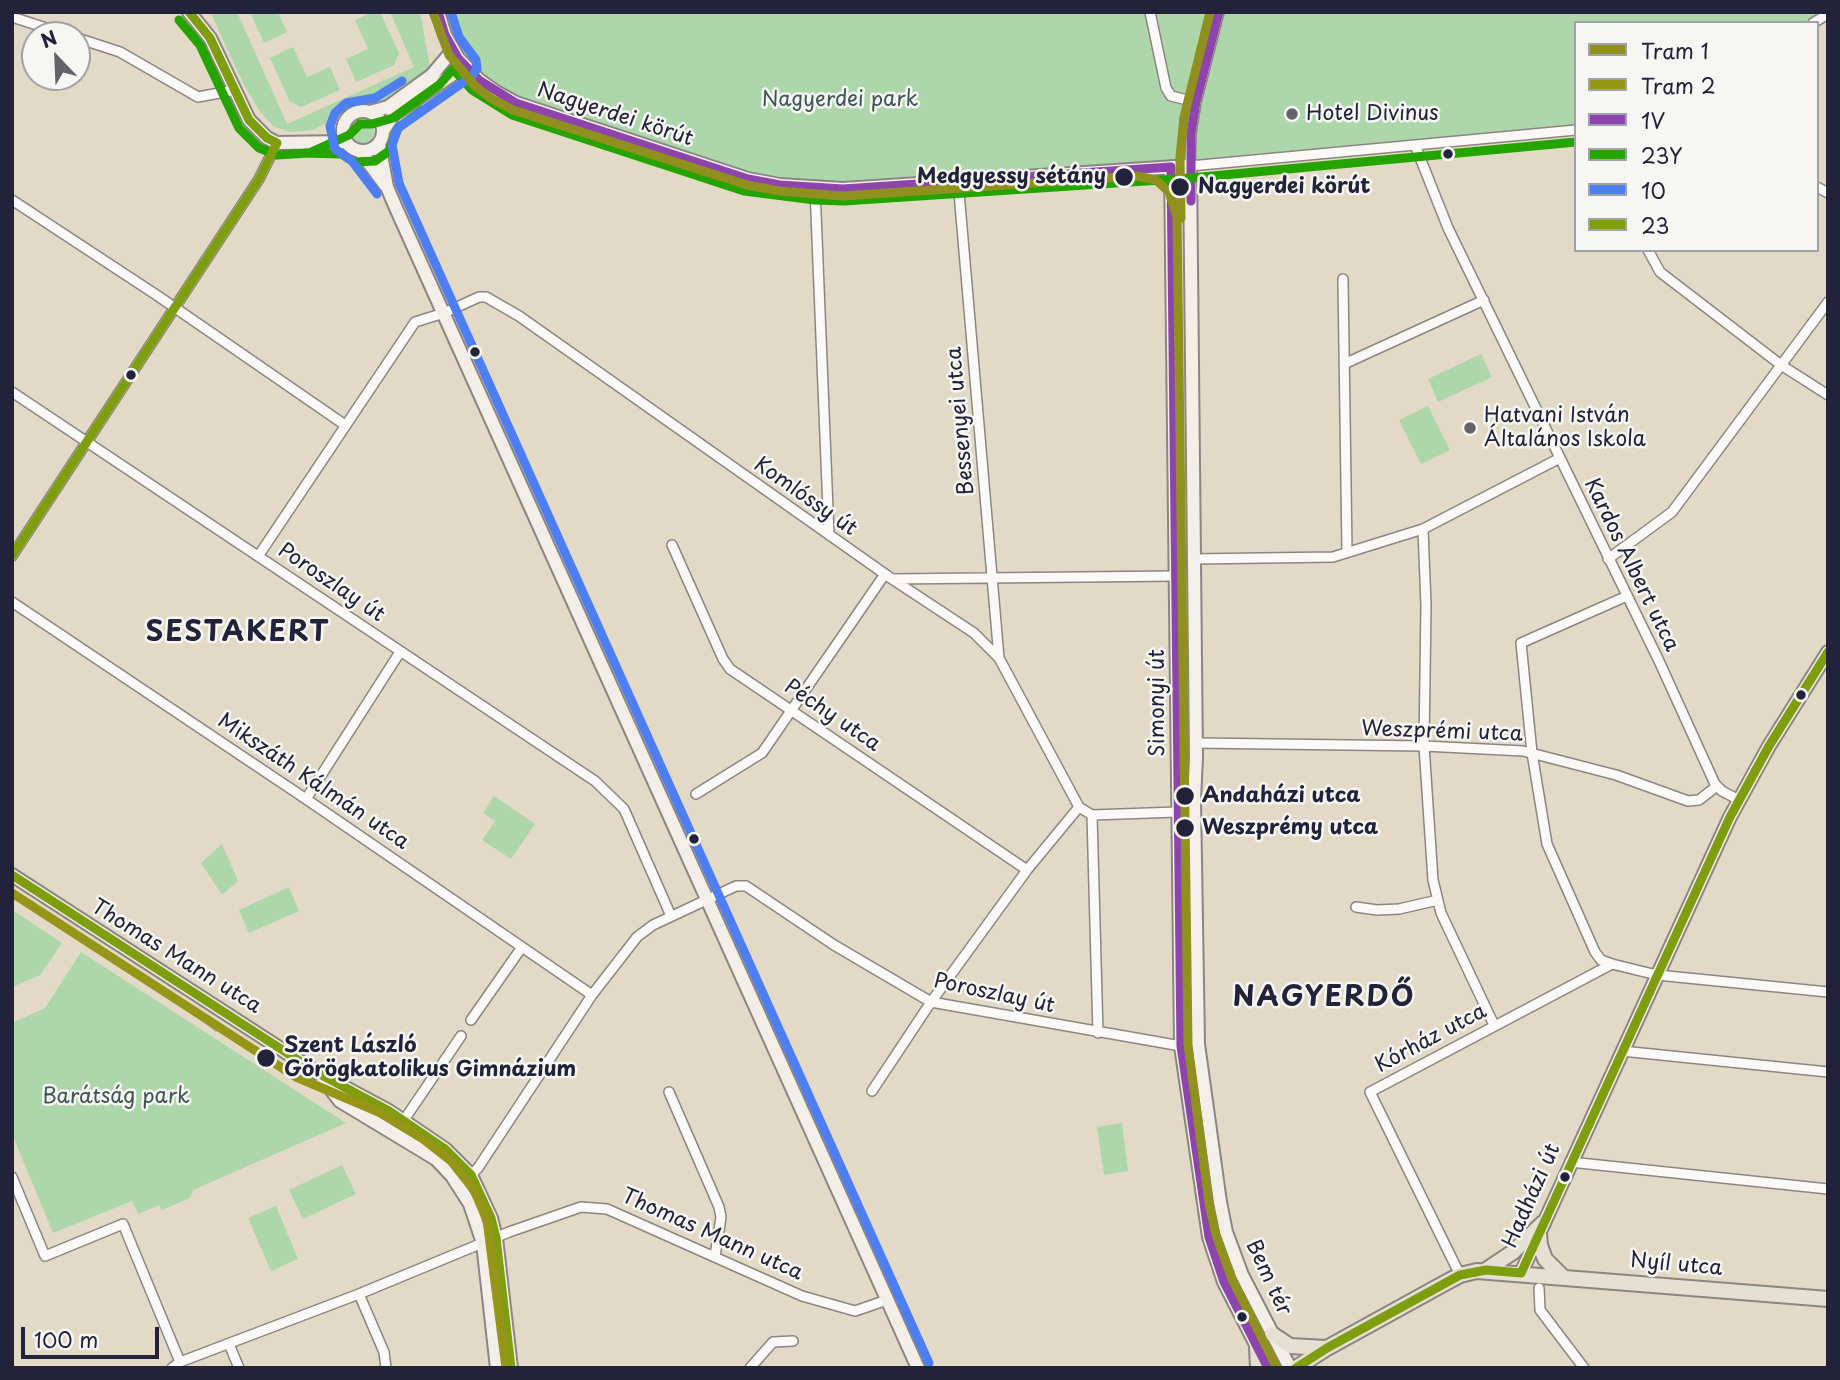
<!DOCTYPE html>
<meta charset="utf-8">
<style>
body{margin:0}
#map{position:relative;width:1840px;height:1380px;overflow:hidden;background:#e2d9c7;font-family:"Playpen Sans",sans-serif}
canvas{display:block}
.frame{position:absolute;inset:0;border:14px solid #22223b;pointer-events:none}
.legend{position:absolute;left:1574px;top:21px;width:245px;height:231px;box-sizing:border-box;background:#f6f6f2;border:2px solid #a1a1a9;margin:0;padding:9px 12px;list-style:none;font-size:21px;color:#22223b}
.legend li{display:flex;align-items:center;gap:14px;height:35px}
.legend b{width:35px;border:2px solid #a1a1a9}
.north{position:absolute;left:21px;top:21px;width:70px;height:70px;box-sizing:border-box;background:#f6f6f2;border:2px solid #a1a1a9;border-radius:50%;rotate:337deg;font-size:19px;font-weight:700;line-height:28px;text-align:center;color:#22223b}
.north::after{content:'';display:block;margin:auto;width:24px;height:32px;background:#65626c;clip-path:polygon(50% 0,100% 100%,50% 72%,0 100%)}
.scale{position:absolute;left:21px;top:1327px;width:138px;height:32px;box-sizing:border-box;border:4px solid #22223b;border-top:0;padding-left:9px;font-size:21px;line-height:24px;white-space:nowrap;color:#22223b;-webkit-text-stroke:5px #f6f6f2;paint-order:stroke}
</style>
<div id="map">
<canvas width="1840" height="1380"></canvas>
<div class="frame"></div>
<ul class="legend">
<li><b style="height:9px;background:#90901e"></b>Tram 1</li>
<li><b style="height:9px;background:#959518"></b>Tram 2</li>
<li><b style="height:9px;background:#8e44ad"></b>1V</li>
<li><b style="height:9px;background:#25a400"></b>23Y</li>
<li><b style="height:9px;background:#4d7ff3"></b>10</li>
<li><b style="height:9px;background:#7e9e0f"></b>23</li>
</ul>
<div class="north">N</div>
<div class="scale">100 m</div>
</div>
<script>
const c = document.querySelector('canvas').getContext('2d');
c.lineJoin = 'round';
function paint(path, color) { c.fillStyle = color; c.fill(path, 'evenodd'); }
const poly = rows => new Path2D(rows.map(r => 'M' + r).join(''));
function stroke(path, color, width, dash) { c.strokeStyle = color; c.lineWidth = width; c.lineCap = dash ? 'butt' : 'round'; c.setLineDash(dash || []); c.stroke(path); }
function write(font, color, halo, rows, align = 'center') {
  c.font = font + ' "Playpen Sans",sans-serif'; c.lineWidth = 5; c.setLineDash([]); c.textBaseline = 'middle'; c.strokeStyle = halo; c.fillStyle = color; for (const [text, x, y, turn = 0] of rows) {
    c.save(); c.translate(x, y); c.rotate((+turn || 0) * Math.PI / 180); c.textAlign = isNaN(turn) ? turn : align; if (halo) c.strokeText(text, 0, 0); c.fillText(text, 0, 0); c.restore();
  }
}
paint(poly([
 [210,12,237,12,287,124,414,67,390,12,420,12,431,72,379,108,356,107,313,130,289,132,273,126,259,110,245,87],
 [250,12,278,12,287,32,264,43],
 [372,12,380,12,399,53,394,65,356,82,346,59,368,49,355,20],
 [438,12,1828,12,1813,23,1576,23,1576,130,1386,148,815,188,754,174,706,160,522,100,465,66],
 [293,47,307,77,330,67,340,90,301,107,290,102,270,58],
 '350 132a12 12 0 1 1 24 0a12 12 0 1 1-24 0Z',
 [1481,354,1492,377,1438,402,1428,379],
 [1428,406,1450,450,1421,464,1399,420],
 [494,796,535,824,511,859,482,840,495,821,483,813],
 [222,844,238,881,222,895,201,863],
 [289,887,299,911,249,933,239,910],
 [12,910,62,943,40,975,12,987],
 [81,952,346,1123,193,1190,190,1198,162,1210,159,1205,138,1214,132,1201,53,1233,12,1134,12,1023,45,1008],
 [1122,1123,1128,1171,1104,1175,1097,1127],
 [342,1165,356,1194,303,1219,289,1190],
 [276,1206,298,1259,271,1271,248,1218]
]), '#aed6ab');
const street = poly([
 [1150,12,1166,88,1171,96,1196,102],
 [1219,12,1196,102,1191,133,1190,166,1576,130],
 [12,17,68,35],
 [1813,23,1828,14],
 [77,38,120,52,198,97,235,90],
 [1415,145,1448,228,1659,661,1715,784,1722,791,1739,800],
 [958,181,999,658],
 [1817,187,1828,193],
 [815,188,829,535],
 [12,200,158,296,345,425],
 [1648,250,1660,272,1781,365,1828,395],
 [1343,279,1347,552],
 [1344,364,1484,300],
 [12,392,595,781,624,809,671,916],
 [1423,529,1426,605,1424,746,1433,880,1441,913,1494,1025],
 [672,545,723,659,730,669,1027,870],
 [259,555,415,322,444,313,479,297,486,297,519,316,892,579,974,633,999,658,1079,807],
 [12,556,259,179,277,143],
 [1193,559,1333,557,1423,529,1560,458],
 [1608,559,1672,512,1828,302],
 [892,579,1176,576],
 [12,602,306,799,592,995],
 [1196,743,1424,746,1523,751,1616,775,1688,801,1699,800,1717,786],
 [696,794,762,753,885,574],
 [306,799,400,652],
 [1079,807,1092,815,1177,812],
 [1092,815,1098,1033],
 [1356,907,1377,910,1399,909,1438,900],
 [1612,964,1601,960,1595,952,1547,844,1532,753,1521,643,1627,596],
 [471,1020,522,947],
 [1622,1051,1828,1072],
 [872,1091,931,1002,1027,870,1079,807],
 [669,1092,719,1207,721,1217,715,1256],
 [404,1120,461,1036],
 [1570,1162,1828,1189],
 [12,1177,45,1256,123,1224,180,1362,172,1368],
 [458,1184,471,1175,478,1168,592,995,637,937,653,925,736,886,746,886,834,945,931,1002,1181,1046],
 [1460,1275,1370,1092,1612,964,1657,975,1828,992],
 [1539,1288,1540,1310,1584,1368],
 [359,1294,384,1352,386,1368],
 [229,1344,239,1368],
 [180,1362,359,1294,509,1232,581,1207,607,1209,802,1296,855,1311,887,1300],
 [750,1368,773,1342,793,1341]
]);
const secondary = poly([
 [189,12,210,38,249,120,267,138,277,143,345,142],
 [438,12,445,35,458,58,479,80,496,92,516,103,748,179,780,185,843,189,1190,166,1196,758,1194,800,1198,1044,1220,1202,1226,1232,1242,1275,1290,1368],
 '343 131a20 20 0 1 1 40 0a20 20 0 1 1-40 0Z',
 [370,112,388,107,432,75,453,50],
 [383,131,394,114,465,66],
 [379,144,387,187,396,208,918,1368],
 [360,151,385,185],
 [1171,167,1181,1046,1209,1237,1224,1282,1268,1368],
 [12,875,318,1073,389,1111,445,1149,471,1175,491,1218,496,1238,511,1368],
 [323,1079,340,1101,436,1159,452,1176,470,1204,483,1243,497,1368],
 [1521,1273,1730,817,1769,746,1828,652]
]);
const primary = poly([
 [1539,1233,1540,1245,1545,1259,1563,1277],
 [1486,1270,1513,1252,1543,1223],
 [1272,1334,1290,1346,1326,1348],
 [1257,1347,1258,1368],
 [1296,1368,1327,1348,1445,1283,1460,1275,1477,1271,1828,1299]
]);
stroke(street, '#8b8682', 12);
stroke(secondary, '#8b8682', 16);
stroke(primary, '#8b8682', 18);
stroke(street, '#fbf9f7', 9);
stroke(secondary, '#f3efe8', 12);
stroke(primary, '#e6e0d3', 14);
stroke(poly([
 [189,1009,216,1031]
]), '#b2b1b2', 2);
stroke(poly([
 [438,12,445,35,458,58,479,80,516,103,748,179,780,185,843,189,1171,167,1181,1046,1209,1237,1224,1282,1268,1368],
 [1191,201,1191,133,1196,102,1219,12]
]), '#8e44ad', 9);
stroke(poly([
 [179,20,200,45,239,128,259,148,277,155,309,153,349,135,360,124,372,124,393,118,439,85,453,69,472,90,512,115,744,191,815,200,844,201,1191,178,1576,142],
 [305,153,341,154,354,162,375,161,389,151,398,128,422,110]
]), '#25a400', 9);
stroke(poly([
 [451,12,459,37,476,60,477,69,472,76,398,128,392,145,399,183,929,1363],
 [377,194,352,161,335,149,330,126,335,113,346,103,375,98,402,81]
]), '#4d7ff3', 9);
stroke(poly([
 [12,556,259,179,277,143,267,138,249,120,210,38,189,12],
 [12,875,318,1073,389,1111,445,1149,471,1175,491,1218,496,1238,511,1368],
 [1296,1368,1327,1348,1460,1275,1486,1270,1521,1273,1730,817,1769,746,1828,652]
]), '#7e9e0f', 9);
stroke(poly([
 [433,12,449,55,476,87,492,99,513,110,747,185,779,191,843,196,1137,176,1156,180,1169,192,1177,217,1188,1045,1209,1203,1216,1235,1232,1279,1277,1368],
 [1181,218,1180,157,1184,117,1210,12]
]), '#90901e', 9);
stroke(poly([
 [12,893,296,1077,381,1113,423,1139,451,1161,474,1190,487,1220,506,1368]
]), '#959518', 9);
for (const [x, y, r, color] of [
 [1292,114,7,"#65626c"],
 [1448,154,6,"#22223b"],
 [1124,177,10,"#22223b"],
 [1180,187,10,"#22223b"],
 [475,352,6,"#22223b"],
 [131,375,6,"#22223b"],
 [1470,428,7,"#65626c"],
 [1801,695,6,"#22223b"],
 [1185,796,10,"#22223b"],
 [1185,828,10,"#22223b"],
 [694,839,6,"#22223b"],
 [266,1058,10,"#22223b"],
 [1565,1177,6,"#22223b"],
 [1242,1317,6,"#22223b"]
]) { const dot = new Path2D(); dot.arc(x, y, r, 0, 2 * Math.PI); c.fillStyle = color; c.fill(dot); stroke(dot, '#f6f6f2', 2.5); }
write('21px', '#3f5756', '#f6f6f2', [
 ["Nagyerdei park",840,100],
 ["Barátság park",116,1097]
]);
write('21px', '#22223b', '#f6f6f2', [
 ["Hotel Divinus",1306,114],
 ["Hatvani István",1484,416],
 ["Általános Iskola",1484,440]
], 'left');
write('21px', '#22223b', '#f6f6f2', [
 ["Nagyerdei körút",615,115,18],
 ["Bessenyei utca",961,421,-95],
 ["Komlóssy út",805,497,35],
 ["Kardos Albert utca",1631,565,64],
 ["Poroszlay út",331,583,34],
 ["Simonyi út",1158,703,-90],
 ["Péchy utca",832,716,34],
 ["Weszprémi utca",1442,732,2],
 ["Mikszáth Kálmán utca",313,782,34],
 ["Thomas Mann utca",176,957,32],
 ["Poroszlay út",994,994,12],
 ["Kórház utca",1431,1039,-28],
 ["Hadházi út",1532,1196,-66],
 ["Thomas Mann utca",712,1235,24],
 ["Nyíl utca",1676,1265,5],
 ["Bem tér",1268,1278,65]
]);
write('bold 21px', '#22223b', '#f6f6f2', [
 ["Medgyessy sétány",1106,177,"right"],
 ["Nagyerdei körút",1198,187],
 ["Andaházi utca",1202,796],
 ["Weszprémy utca",1202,828],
 ["Szent László",284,1046],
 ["Görögkatolikus Gimnázium",284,1070]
], 'left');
c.letterSpacing = '2px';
write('bold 28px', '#22223b', '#f6f6f2', [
 ["SESTAKERT",238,633],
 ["NAGYERDŐ",1324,998]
]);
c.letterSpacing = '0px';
</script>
